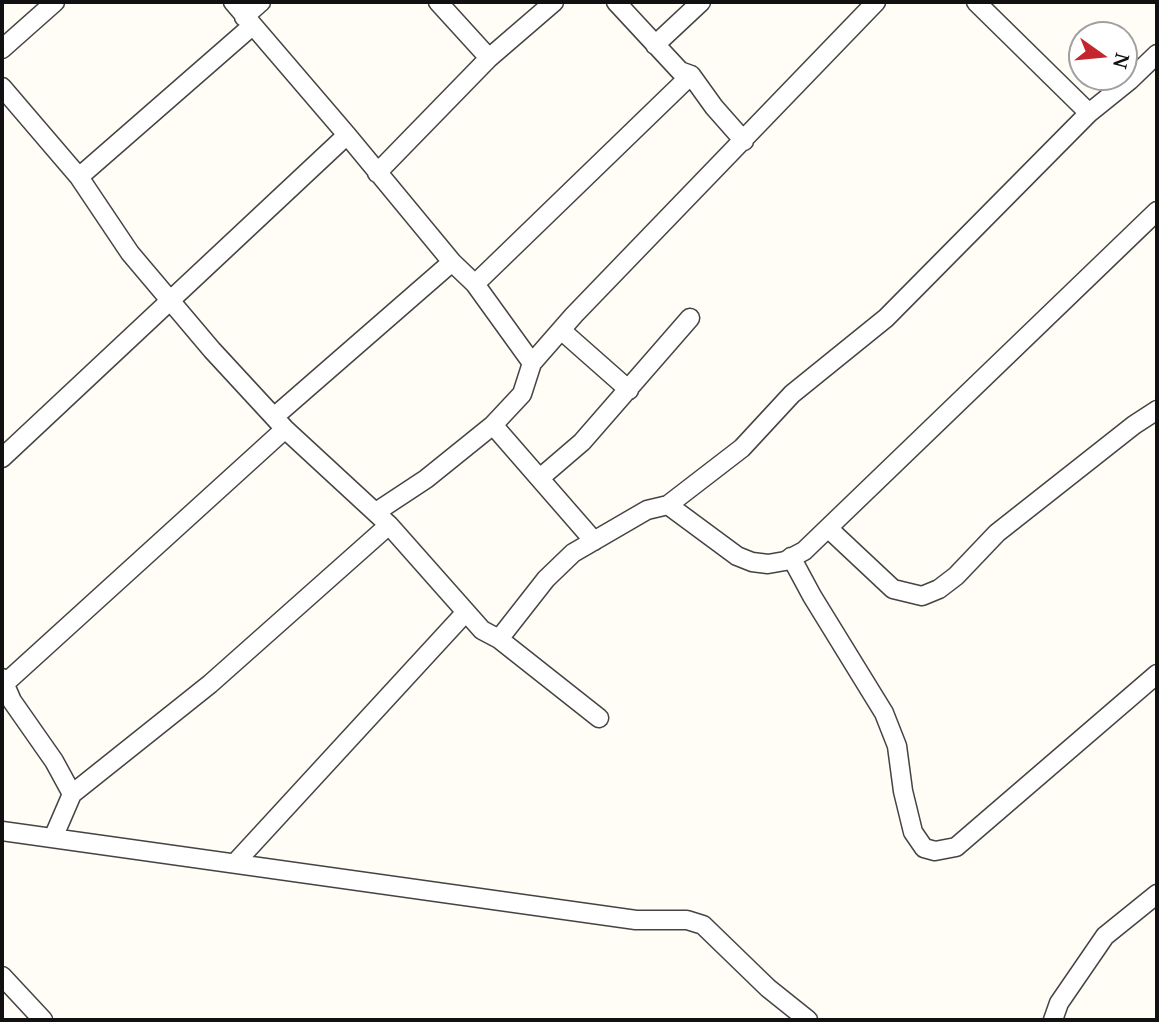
<!DOCTYPE html>
<style>
body{margin:0}
#map{position:relative;width:1159px;height:1022px;overflow:hidden;background:#fffdf5;font-family:"Noto Serif",serif}
canvas{display:block}
.frame{position:absolute;inset:0;border:4px solid #111;pointer-events:none}
.north{position:absolute;left:1068px;top:21px;width:70px;height:70px;box-sizing:border-box;background:#fff;border:2px solid #a0a0a0;border-radius:50%;rotate:105deg;font-size:19px;font-weight:700;line-height:28px;text-align:center;color:#111}
.north::after{content:'';display:block;margin:auto;width:24px;height:32px;background:#c4262e;clip-path:polygon(50% 0,100% 100%,50% 72%,0 100%)}
</style>
<div id="map">
<canvas width="1159" height="1022"></canvas>
<div class="frame"></div>
<div class="north">N</div>
</div>
<script>
const c = document.querySelector('canvas').getContext('2d');
c.lineJoin = 'round';
const poly = rows => new Path2D(rows.map(r => 'M' + r).join(''));
function stroke(path, color, width, dash) { c.strokeStyle = color; c.lineWidth = width; c.lineCap = dash ? 'butt' : 'round'; c.setLineDash(dash || []); c.stroke(path); }
const street = poly([
 [233,2,347,135,452,262,475,284,532,363],
 [438,2,489,58],
 [616,2,680,71,691,75,714,107,744,141],
 [976,2,1089,113],
 [244,17,261,2],
 [655,45,701,2],
 [2,49,55,2],
 [2,87,79,177,130,253,212,350,285,429,389,525,482,630,499,639,599,718],
 [377,173,489,58,554,2],
 [79,177,252,26],
 [475,284,691,75],
 [561,330,629,390],
 [274,417,452,262],
 [493,425,594,541],
 [2,458,347,135],
 [540,478,582,442,690,318],
 [668,505,737,556,752,562,768,564,785,561,804,551,1157,211],
 [376,512,426,479,493,425,522,394,532,363,574,315,876,2],
 [829,529,893,589,922,596,939,589,956,576,997,533,1134,425,1157,410],
 [791,557,812,596,884,713,897,746,903,791,913,832,924,848,935,851,956,847,1157,674],
 [499,639,546,579,573,553,647,510,668,505,742,448,792,394,886,318,1089,113,1130,80,1157,54],
 [2,678,12,701,54,761,72,794,53,838],
 [2,686,285,429],
 [72,794,210,684,389,525],
 [2,831,636,920,687,920,703,925,768,988,808,1020],
 [235,863,466,612],
 [2,976,43,1020],
 [1053,1020,1059,1003,1105,936,1157,894]
]);
stroke(street, '#444', 21);
stroke(street, '#fff', 18);
</script>
